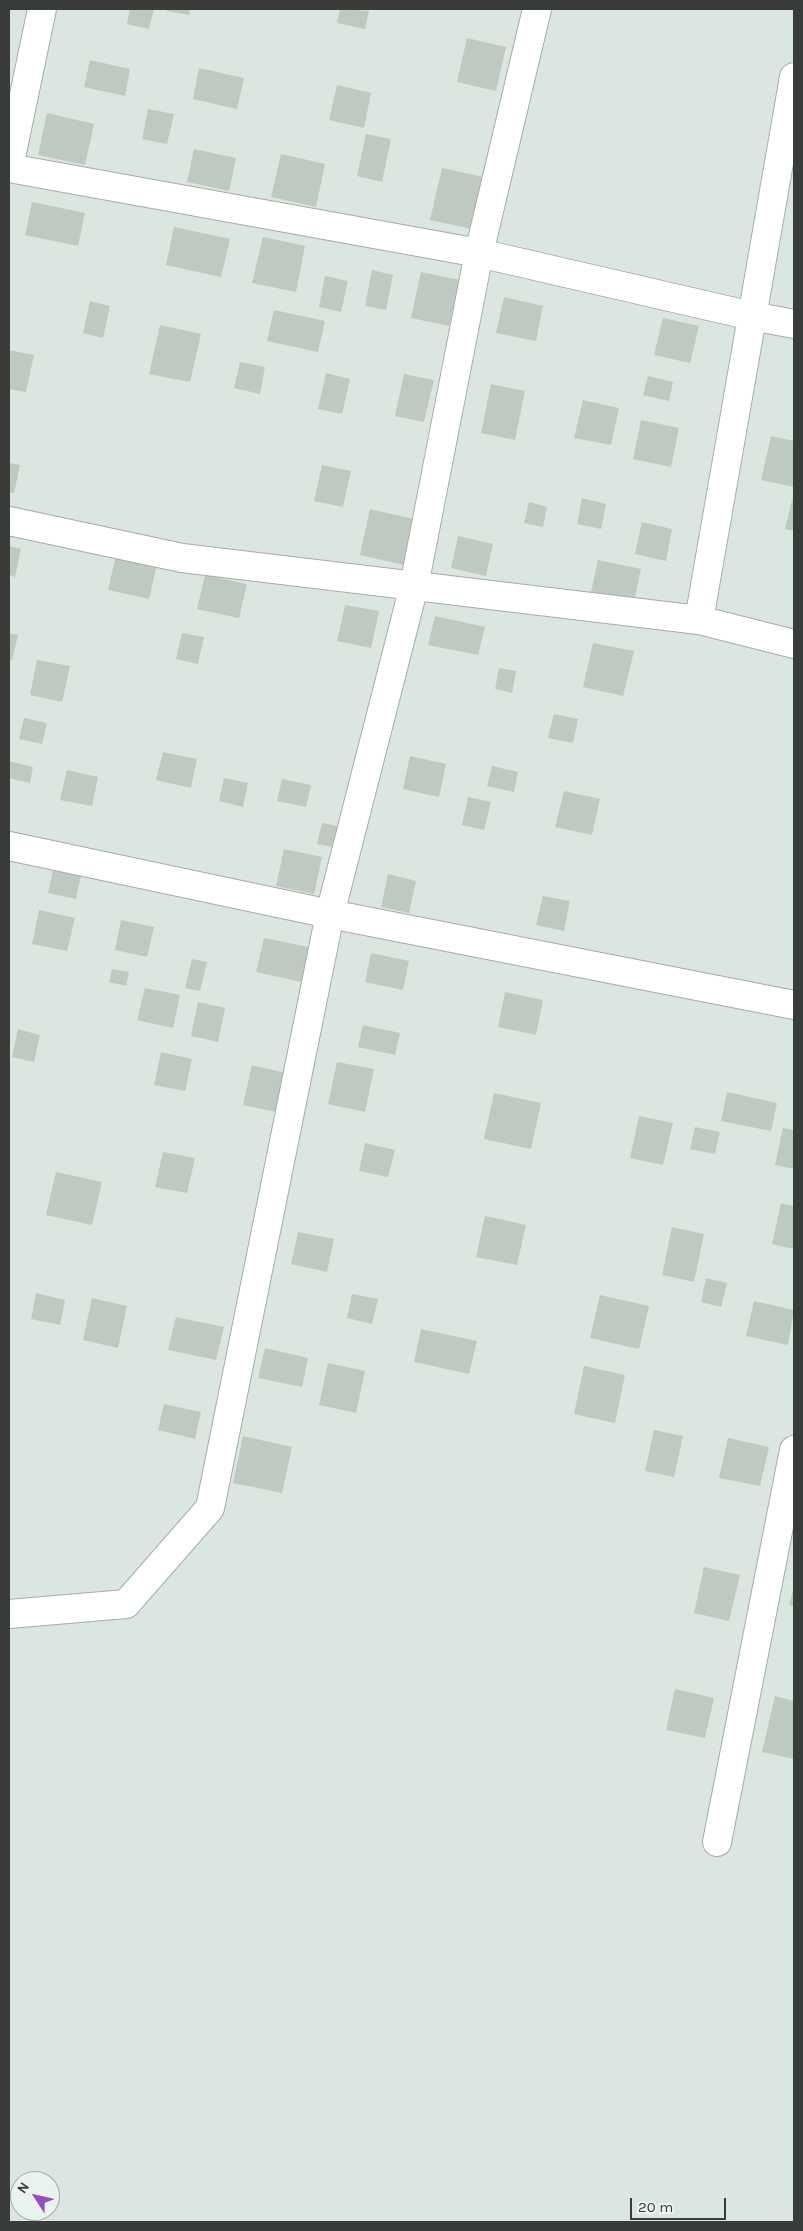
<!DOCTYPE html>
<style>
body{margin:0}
#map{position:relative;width:803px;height:2231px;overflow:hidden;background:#dae6df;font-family:Karla,sans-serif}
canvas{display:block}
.frame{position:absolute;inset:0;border:10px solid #383d3a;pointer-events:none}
.north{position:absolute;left:10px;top:2171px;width:50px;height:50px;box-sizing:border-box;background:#e7f3ec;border:1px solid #a1aaa5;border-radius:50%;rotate:305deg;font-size:14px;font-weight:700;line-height:20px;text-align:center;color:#383d3a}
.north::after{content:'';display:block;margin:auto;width:18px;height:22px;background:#974dc0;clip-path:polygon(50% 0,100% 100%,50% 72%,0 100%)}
.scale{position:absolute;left:630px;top:2198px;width:96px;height:22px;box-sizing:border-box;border:2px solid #383d3a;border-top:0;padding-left:6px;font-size:15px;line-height:18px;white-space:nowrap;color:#383d3a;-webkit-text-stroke:4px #e7f3ec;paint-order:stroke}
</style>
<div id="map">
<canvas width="803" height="2231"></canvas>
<div class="frame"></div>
<div class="north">N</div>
<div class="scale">20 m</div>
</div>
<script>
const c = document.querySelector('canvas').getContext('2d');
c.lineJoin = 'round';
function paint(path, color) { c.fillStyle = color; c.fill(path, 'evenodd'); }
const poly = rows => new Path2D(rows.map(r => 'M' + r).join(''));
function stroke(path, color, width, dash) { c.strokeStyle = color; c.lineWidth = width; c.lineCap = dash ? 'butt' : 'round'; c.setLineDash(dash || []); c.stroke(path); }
paint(poly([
 [130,9,154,9,149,29,127,24],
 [167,9,190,9,189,15,167,11],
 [340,9,369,11,365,29,337,23],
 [467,38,506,47,496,91,457,82],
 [90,60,130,69,125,96,84,87],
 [199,68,244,78,237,109,193,99],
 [337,85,371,93,364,128,329,120],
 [148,109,174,114,167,144,142,139],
 [47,113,94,124,85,165,38,155],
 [366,134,391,139,382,182,357,176],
 [194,149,236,158,229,191,187,182],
 [281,154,325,164,316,207,271,197],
 [442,168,484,177,472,229,430,220],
 [32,202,85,213,78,246,25,235],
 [174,227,230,239,221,277,166,265],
 [263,237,305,246,296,292,252,283],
 [372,270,393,275,386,310,365,306],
 [421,272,460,280,449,326,411,318],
 [325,276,348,281,341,312,319,307],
 [504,297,543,306,536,341,496,333],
 [90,301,110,306,103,338,83,333],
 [274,310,325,321,318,352,267,341],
 [663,318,699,326,690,363,654,355],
 [160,325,201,334,190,382,149,374],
 [9,350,34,355,26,392,9,389],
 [240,362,265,367,260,394,234,388],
 [326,373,350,379,342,414,318,409],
 [404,374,434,380,424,422,395,416],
 [648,376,673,382,669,401,643,395],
 [491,384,525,391,515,440,481,433],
 [583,400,619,408,611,445,574,438],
 [641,420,679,428,671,467,633,459],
 [771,436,794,441,794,487,761,480],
 [9,463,20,465,14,493,9,492],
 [322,465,351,471,343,507,314,501],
 [582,498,606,504,601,529,577,524],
 [792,500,794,501,794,531,785,529],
 [529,502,547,507,543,527,524,523],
 [370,509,414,519,404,565,360,555],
 [642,522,672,529,666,561,635,554],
 [458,536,493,544,486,576,451,568],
 [9,546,21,549,15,577,9,575],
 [117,551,158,560,149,599,108,590],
 [598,560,641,569,634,601,591,592],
 [205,575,247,584,239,618,197,609],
 [345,605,379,611,371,648,337,641],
 [435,616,485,627,478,655,428,645],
 [9,633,18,635,12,660,9,660],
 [182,633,204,637,198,664,176,659],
 [593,643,634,651,623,696,583,687],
 [37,660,70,666,62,702,30,695],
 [499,668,516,671,512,693,495,689],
 [554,714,578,719,573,743,548,738],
 [24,718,47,723,42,744,19,739],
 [163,752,197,759,191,788,156,780],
 [410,756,446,764,439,797,403,789],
 [9,761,33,767,30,783,9,778],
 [492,766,518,772,514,792,487,786],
 [67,770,98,777,92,806,60,800],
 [224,778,248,783,243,807,219,801],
 [282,779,311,785,306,807,277,801],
 [564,791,600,799,592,835,555,827],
 [468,797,491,802,484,830,462,825],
 [322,823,342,827,337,848,317,844],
 [284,849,322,857,314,894,276,886],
 [54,865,82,871,76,899,48,893],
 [388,874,416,881,409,913,381,907],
 [543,896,570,901,564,931,536,925],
 [39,910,75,918,67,951,32,944],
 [121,920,154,927,147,957,115,950],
 [264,938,309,947,301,982,256,972],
 [371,953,409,961,403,990,365,982],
 [192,959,207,962,200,991,185,988],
 [112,969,129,972,126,986,109,982],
 [145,988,180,995,173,1028,137,1020],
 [505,992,543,1000,536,1035,498,1027],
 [198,1002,225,1008,218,1042,191,1036],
 [363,1025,400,1033,395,1055,358,1047],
 [18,1029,40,1035,34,1062,12,1057],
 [161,1052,192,1059,185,1091,154,1085],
 [337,1062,374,1069,365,1112,328,1104],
 [252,1065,285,1073,276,1112,243,1105],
 [727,1092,777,1103,771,1131,721,1121],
 [494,1093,541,1103,531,1149,484,1139],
 [639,1116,673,1123,663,1165,630,1158],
 [695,1127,720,1132,715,1154,690,1149],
 [783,1128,794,1130,794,1169,775,1165],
 [365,1143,395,1150,388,1177,359,1171],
 [163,1152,195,1158,187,1193,155,1187],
 [56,1172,102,1182,92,1225,46,1215],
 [781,1203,794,1206,794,1249,772,1244],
 [485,1216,526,1225,517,1265,476,1257],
 [672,1227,704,1234,694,1282,662,1275],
 [298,1232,334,1239,327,1272,291,1264],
 [706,1278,727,1283,721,1307,701,1302],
 [36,1293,65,1300,60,1325,31,1319],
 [352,1294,378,1299,372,1324,347,1318],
 [600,1295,649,1306,639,1349,590,1338],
 [92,1298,127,1306,118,1348,83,1340],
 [754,1301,794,1310,788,1345,746,1336],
 [176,1317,224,1327,216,1360,168,1350],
 [421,1329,477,1341,469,1374,414,1362],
 [265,1348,308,1358,302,1387,258,1378],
 [328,1363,365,1371,356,1413,319,1405],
 [584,1366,625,1375,615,1423,574,1414],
 [164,1404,201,1412,195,1439,158,1430],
 [654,1430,683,1436,674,1477,645,1471],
 [243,1436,292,1447,282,1493,233,1483],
 [728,1438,769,1447,760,1486,719,1478],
 [704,1567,740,1575,729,1621,694,1613],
 [794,1586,794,1606,789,1605],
 [675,1689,714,1698,705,1738,666,1730],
 [775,1696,794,1701,794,1759,762,1752]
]), '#bec9c2');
const minor = poly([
 [794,77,699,620,794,644],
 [9,167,42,9],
 [9,168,479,253,752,316,794,324],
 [9,521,182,558,699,620],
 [9,846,330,914,794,1005],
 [9,1614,126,1604,210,1508,330,914,414,586,479,253,537,9],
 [717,1842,794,1450]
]);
stroke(minor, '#a3aea7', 30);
stroke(minor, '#fff', 28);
</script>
